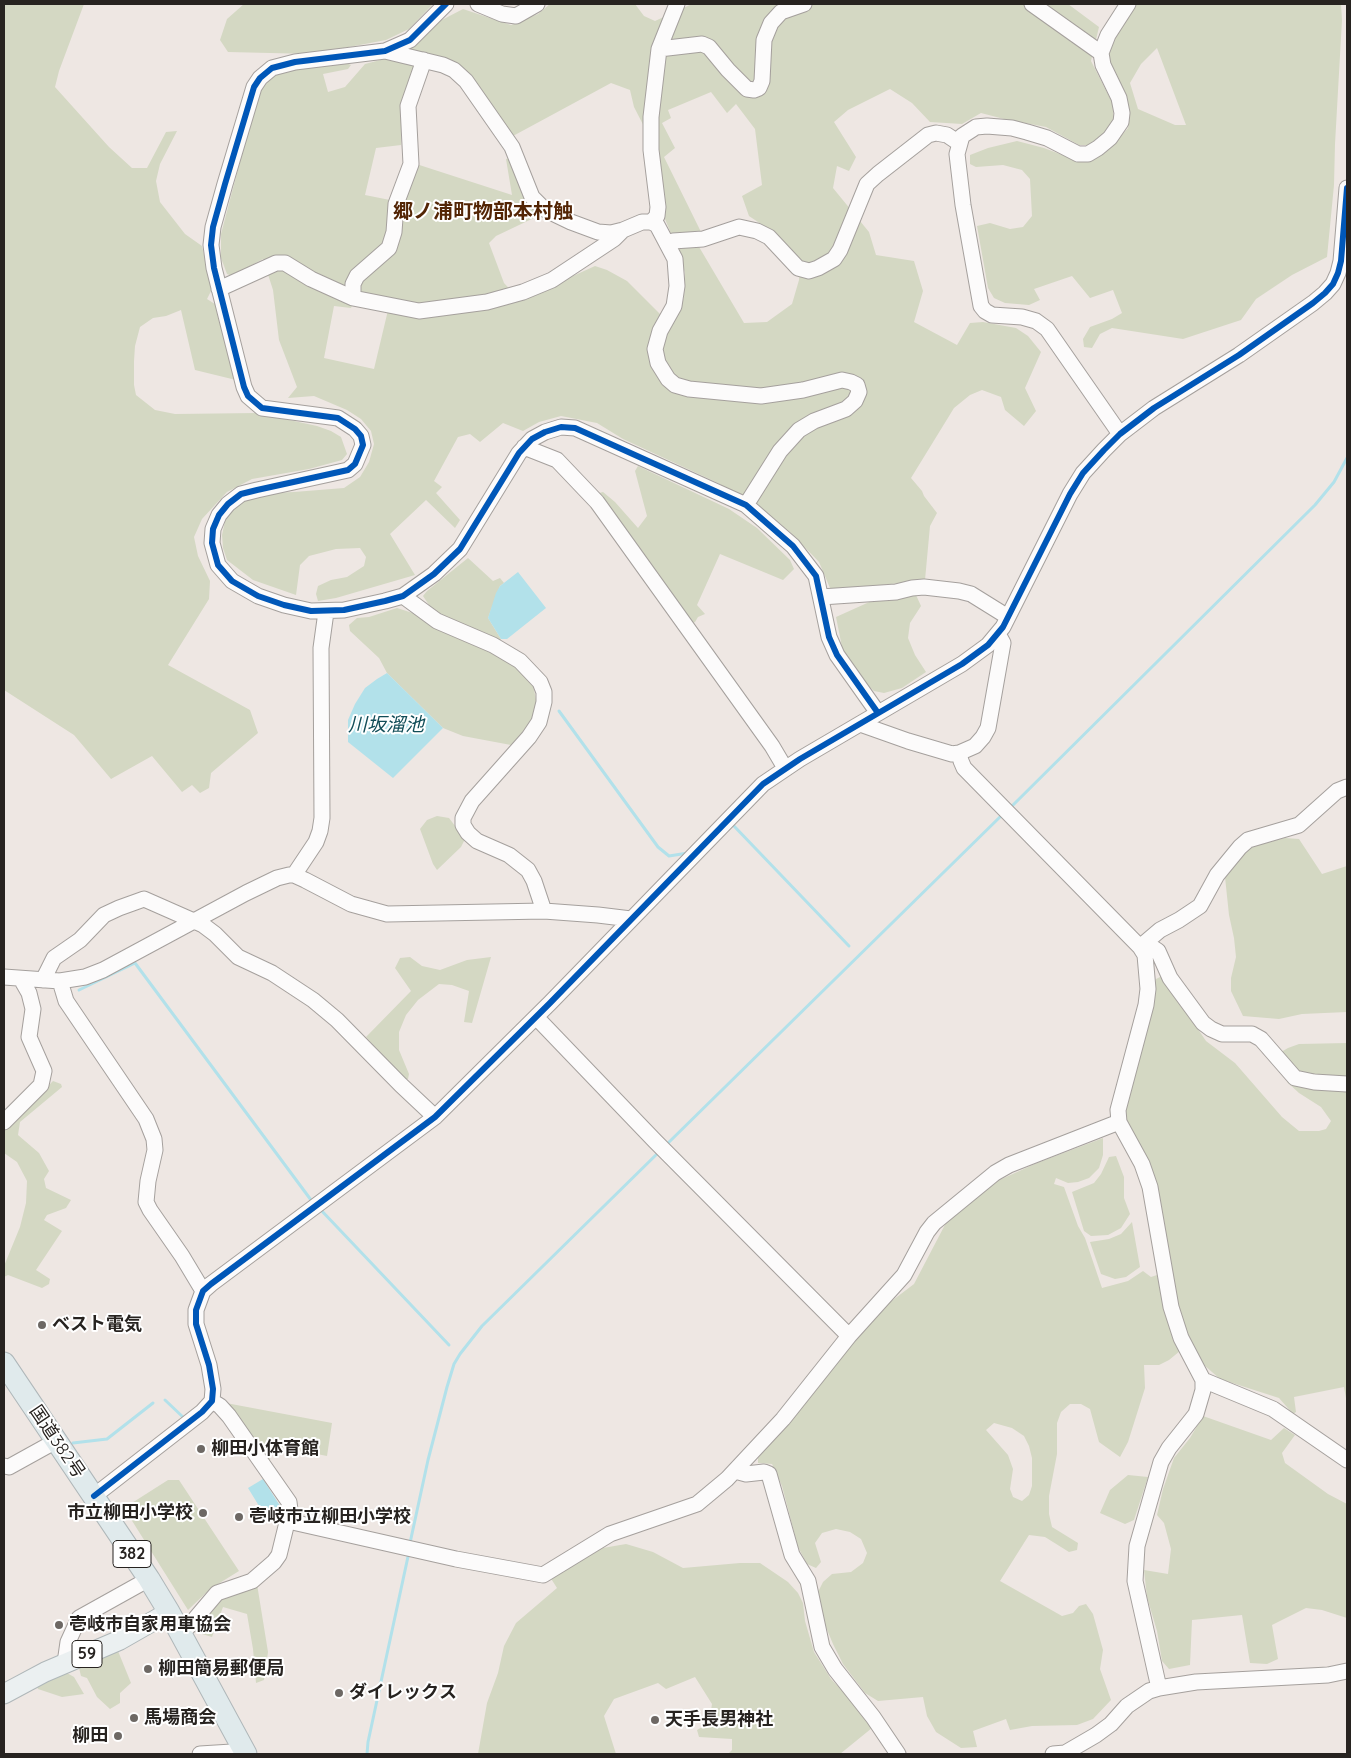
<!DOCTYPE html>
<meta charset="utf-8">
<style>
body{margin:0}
#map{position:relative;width:1351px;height:1758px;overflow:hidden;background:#eee7e3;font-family:Quicksand,sans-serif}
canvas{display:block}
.frame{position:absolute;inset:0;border:5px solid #272320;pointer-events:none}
</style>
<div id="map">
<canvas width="1351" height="1758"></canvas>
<div class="frame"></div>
</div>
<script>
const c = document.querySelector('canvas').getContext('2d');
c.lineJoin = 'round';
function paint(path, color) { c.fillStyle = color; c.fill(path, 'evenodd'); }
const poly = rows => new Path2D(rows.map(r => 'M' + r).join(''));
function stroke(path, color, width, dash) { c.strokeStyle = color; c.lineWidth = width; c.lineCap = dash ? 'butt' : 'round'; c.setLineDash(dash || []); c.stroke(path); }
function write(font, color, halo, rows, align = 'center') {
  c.font = font + ' Quicksand,"Noto Sans JP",sans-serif'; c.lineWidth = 4; c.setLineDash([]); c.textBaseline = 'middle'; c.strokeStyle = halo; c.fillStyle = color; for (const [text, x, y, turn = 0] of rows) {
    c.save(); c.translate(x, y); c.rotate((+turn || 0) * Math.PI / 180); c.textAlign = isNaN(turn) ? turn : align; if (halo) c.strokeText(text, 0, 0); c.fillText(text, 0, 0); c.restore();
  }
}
paint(poly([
 [4,4,84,4,59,71,55,87,109,147,132,168,147,168,166,132,177,131,160,164,156,181,160,202,185,234,202,246,212,289,207,299,218,306,236,380,195,370,181,310,166,316,153,318,140,327,135,346,134,361,134,385,136,395,155,410,175,414,257,413,317,426,331,431,341,437,347,454,342,460,309,469,252,479,227,492,202,519,194,537,198,556,210,581,209,599,168,665,250,710,258,733,211,773,209,788,200,793,192,785,182,792,152,756,111,779,74,735,4,690],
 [244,4,433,4,409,29,386,40,312,54,228,52,220,40,227,19],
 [550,4,635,4,644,16,655,21,692,4,1068,4,1099,27,1091,61,1112,102,1114,119,1104,133,1089,145,1079,145,1046,127,1004,119,981,113,962,124,930,122,912,103,890,89,848,110,834,122,856,157,849,171,837,166,833,188,869,232,876,255,914,261,923,291,914,322,957,345,970,323,983,322,1016,328,1028,336,1041,352,1025,388,1036,411,1024,426,1005,410,1001,397,982,390,970,395,954,408,911,478,922,491,924,496,937,513,930,526,925,580,849,589,830,588,819,562,791,533,764,510,718,483,623,439,597,423,561,416,539,422,523,431,503,423,480,442,470,434,458,437,434,481,442,487,436,493,460,520,455,528,426,500,390,534,415,575,336,598,318,601,316,594,318,586,331,580,347,577,364,566,366,557,360,548,336,549,309,556,300,565,296,595,253,580,227,560,223,548,222,535,225,521,232,508,243,499,273,493,294,492,344,488,360,477,369,462,374,444,371,431,361,419,347,410,314,396,288,398,297,387,279,340,273,290,263,259,232,276,227,274,221,258,221,234,258,93,272,77,282,72,341,61,351,65,348,69,323,74,328,92,345,87,365,64,388,58,411,49,438,22,463,9,511,25,538,14],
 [433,56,513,136,611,83,630,90,634,107,654,146,663,214,680,256,685,273,684,298,670,324,627,281,607,270,595,266,520,300,504,283,489,243,496,236,538,216,522,192,511,158,506,159,512,195,407,161,390,200,365,195,376,148,401,145,402,106],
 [711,92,727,113,736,104,755,129,762,185,742,196,749,216,764,226,800,263,799,280,792,304,767,322,744,323,692,235,702,234,664,157,675,148,662,123,671,118,668,110],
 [357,294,389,306,374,369,324,358,334,306,351,308],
 [1137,4,1341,4,1342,20,1335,144,1334,185,1327,257,1292,275,1256,299,1241,320,1183,339,1112,328,1100,334,1092,348,1084,347,1083,339,1090,327,1112,319,1122,313,1113,290,1090,298,1072,276,1034,289,1040,300,1029,305,1005,303,994,298,988,288,977,226,990,223,1010,229,1023,227,1032,216,1030,179,1022,170,1003,165,976,167,970,164,970,155,988,148,1017,141,1044,148,1081,162,1094,158,1112,146,1128,128,1130,115,1108,56,1112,42],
 [1157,48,1186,125,1175,125,1138,109,1130,83,1141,64],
 [638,466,729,509,757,528,790,560,794,569,783,580,720,554,697,605,705,614,698,617,695,622,690,625,599,493,603,492,615,502,638,528,647,516,635,471],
 [468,558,493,581,500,578,504,583,500,586,488,618,501,639,499,653,514,665,533,685,537,704,535,717,521,736,511,745,463,736,443,728,387,673,379,658,350,631,349,625,357,618,369,617,397,608,422,616,431,608,423,596,427,591],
 [916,595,921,606,910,623,908,638,915,655,926,672,902,688,884,693,874,691,863,681,850,662,842,647,836,617,876,599],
 [437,816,449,818,465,839,461,847,437,870,433,864,420,829,427,820],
 [1285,838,1299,839,1322,874,1347,866,1347,1012,1302,1014,1279,1019,1243,1016,1231,991,1231,978,1236,957,1234,938,1229,915,1225,877,1240,857,1253,846],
 [410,957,422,966,440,970,467,960,491,957,472,1023,464,1022,469,991,452,985,439,984,418,1000,406,1015,399,1032,399,1050,409,1074,408,1079,403,1079,366,1037,411,991,395,968,400,958],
 [1162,976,1206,1041,1235,1063,1282,1117,1299,1131,1319,1131,1326,1129,1331,1121,1321,1107,1299,1093,1287,1082,1284,1059,1281,1052,1288,1048,1299,1044,1347,1043,1347,1404,1344,1387,1294,1397,1296,1412,1293,1414,1279,1398,1220,1379,1204,1365,1189,1344,1126,1122,1124,1110,1148,1017,1156,979],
 [53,1081,61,1084,62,1087,20,1122,18,1135,39,1153,49,1171,44,1179,46,1188,71,1200,66,1208,47,1215,44,1220,62,1231,36,1270,50,1279,49,1284,42,1288,8,1275,4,1277,4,1266,20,1227,26,1203,27,1181,17,1162,4,1153,4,1130],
 [1103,1138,1103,1155,1099,1168,1089,1178,1078,1182,1068,1183,1056,1178,1054,1184,1064,1187,1078,1226,1085,1238,1102,1288,1128,1281,1143,1271,1151,1277,1157,1275,1180,1351,1169,1360,1159,1365,1144,1365,1145,1388,1128,1442,1120,1457,1099,1442,1090,1409,1081,1404,1070,1404,1061,1412,1057,1423,1057,1454,1049,1496,1049,1514,1052,1527,1078,1543,1077,1550,1069,1552,1045,1537,1029,1535,1000,1581,1062,1616,1073,1613,1079,1606,1086,1604,1093,1614,1103,1650,1100,1669,1111,1700,1093,1719,1077,1725,1032,1726,1010,1730,1006,1719,973,1731,977,1747,961,1748,936,1732,927,1716,923,1697,878,1701,865,1693,843,1664,833,1644,823,1620,818,1592,823,1582,832,1574,851,1572,863,1563,867,1553,861,1539,850,1532,836,1529,822,1533,815,1543,821,1562,816,1568,807,1564,798,1547,782,1486,772,1464,758,1463,758,1458,860,1333,889,1303,914,1284,948,1219,995,1182,1037,1163],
 [994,1423,1012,1428,1024,1436,1029,1446,1032,1458,1032,1486,1029,1495,1022,1501,1013,1497,1010,1489,1013,1469,1008,1455,986,1430],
 [1116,1156,1124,1177,1124,1198,1130,1214,1121,1228,1108,1235,1091,1236,1084,1231,1072,1192,1094,1183,1101,1174,1109,1157],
 [1132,1222,1140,1267,1126,1277,1115,1279,1101,1274,1090,1242,1109,1239,1121,1234],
 [226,1403,332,1423,327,1456,271,1445,270,1461],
 [1203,1416,1271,1440,1284,1428,1295,1435,1282,1453,1285,1463,1328,1494,1347,1504,1347,1618,1322,1610,1306,1608,1272,1625,1278,1659,1267,1664,1250,1663,1242,1615,1192,1620,1190,1665,1169,1669,1162,1661,1157,1631,1147,1597,1144,1570,1168,1574,1171,1549,1164,1523,1157,1515,1163,1489,1174,1458,1190,1438],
 [1128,1475,1148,1477,1134,1520,1125,1524,1100,1513,1110,1490],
 [168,1480,179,1480,239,1571,210,1589,188,1610,124,1508],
 [626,1544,653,1552,683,1568,740,1563,760,1563,788,1582,798,1593,803,1603,805,1621,814,1652,831,1679,848,1697,872,1728,840,1754,728,1754,732,1750,732,1739,699,1737,697,1730,709,1723,712,1704,695,1677,666,1689,658,1683,614,1699,604,1716,616,1754,478,1754,487,1703,498,1673,504,1646,516,1623,557,1588,550,1577,573,1566,597,1549],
 [257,1584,268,1652,264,1680,256,1683,253,1649,247,1614,223,1607,212,1637,202,1634,198,1623,221,1596],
 [118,1651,131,1683,120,1693,120,1703,110,1709,97,1697,87,1678,81,1676,79,1668,81,1663],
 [60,1669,74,1677,84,1694,62,1697,38,1689,34,1681]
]), '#d4d8c3');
paint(poly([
 [518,572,546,608,507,639,501,639,488,618,496,593,500,586],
 [387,673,443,728,393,778,348,742,348,720,355,704,365,688,377,679],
 [263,1479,282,1509,267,1519,248,1488]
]), '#b2e1ea');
stroke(poly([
 [559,711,658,847,669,856,688,853],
 [1009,809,1315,505,1334,482,1347,458],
 [733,825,849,946],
 [79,990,135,963,311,1200],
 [666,1145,1002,815],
 [320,1209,449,1345],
 [165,1400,184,1418],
 [73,1443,107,1439,153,1403],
 [410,1543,428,1460,447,1387,454,1364,460,1354,482,1326,660,1151],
 [367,1754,368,1742,409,1552]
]), '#b2e1ea', 3);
const minor = poly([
 [446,4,410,40,385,51,295,62,272,68,260,78,254,87,225,184,213,227,211,245,214,268,244,387,248,396,262,408,338,418,355,429,361,436,363,445,355,464,348,470,257,490,241,494,228,504,219,515,213,529,212,543,218,565,232,581,258,596,284,605,311,611,344,610,385,601,403,596,434,574,460,549,519,453,532,439,545,432,561,427,575,428,746,505,793,546,816,576,829,637,837,655,878,713],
 [478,4,502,14,516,16,537,4],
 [1032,4,1101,53],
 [659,49,702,44,709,47,728,70,747,89,754,90,759,88,762,81,764,40,771,23,781,12,804,4],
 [385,51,443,65,454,70,466,81,512,147,532,197,544,209,571,222,598,232,611,233,623,230,642,222,651,222,657,225,675,259,677,286,674,306,660,331,655,349,658,363,668,379,675,385,689,389,761,396,803,390,842,380,851,382,857,385,859,392,855,401,846,409,814,421,799,430,780,451,746,505],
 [651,222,657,216,658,207,651,150,651,117,659,49,677,4],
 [667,243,673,241,703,239,739,227,757,231,769,237,798,268,809,271,818,268,834,259,840,250,867,184,878,174,928,135,936,133,947,135,959,143],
 [219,289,276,263,285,263,311,279,353,298,419,311,487,302,523,292,552,280,614,239,623,230],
 [353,298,353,284,357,276,389,248,394,232,396,204,411,164,408,106,424,60],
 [1120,434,1047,329,1036,321,1022,317,992,315,985,311,981,306,963,205,957,154,962,136,976,127,987,126,1012,128,1027,132,1047,138,1078,154,1088,154,1098,148,1110,138,1121,122,1122,113,1119,98,1103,65,1101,53,1108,35,1128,4],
 [524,447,557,460,597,502,772,746,785,768],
 [403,596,437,621,493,645,520,661,540,682,544,692,544,702,539,722,529,737,472,801,463,818,463,825,468,833,477,841,509,855,528,870,534,881,544,911],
 [821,597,896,592,912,588,924,587,959,591,971,594,1008,617],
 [860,724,908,741,952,754,959,753,975,746,983,737,988,728,1003,643,998,634],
 [959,753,961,761,964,768,1140,947,1145,955,1148,989,1146,1005,1118,1110,1119,1122,1142,1164,1150,1187,1171,1307,1181,1338,1203,1380,1203,1390,1196,1414,1169,1448,1161,1462,1137,1546,1135,1581,1159,1688],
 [294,875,316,842,320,831,322,818,321,648,326,612],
 [1146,943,1158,951,1170,978,1203,1023,1211,1029,1222,1034,1252,1034,1261,1039,1295,1078,1314,1082,1347,1084],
 [1140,947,1160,930,1179,920,1200,906,1217,875,1240,847,1248,840,1299,825,1337,791,1347,787],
 [4,977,60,981,85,977,103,970,246,893,277,878,289,875,294,875,305,880,351,904,387,914,544,911,598,915,631,919],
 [43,980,54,958,80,940,104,915,119,908,144,899,203,925,215,934,238,957,272,973,313,1000,337,1020,401,1085,435,1117],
 [60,981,66,1001,146,1119,154,1139,155,1150,148,1181,146,1202,150,1210,182,1256,203,1291],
 [536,1017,655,1141,849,1336],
 [4,1122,41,1085,44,1071,29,1037,33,1009,29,993,21,979],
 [1203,1380,1273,1409,1347,1460],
 [4,1466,9,1467,56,1441],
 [735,1471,746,1474,764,1472,769,1474,792,1555,808,1581,822,1647,835,1669,873,1717,898,1754],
 [94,1496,202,1412,212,1401,213,1389,209,1365,196,1324,196,1310,203,1291,211,1284,435,1117,550,1003,763,784,800,759,962,664,988,645,1003,627,1070,494,1083,473,1104,450,1120,434,1154,408,1239,355,1313,303,1325,293,1333,284,1338,273,1341,261,1347,188],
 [288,1521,456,1559,543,1575,610,1534,697,1504,727,1479,783,1419,849,1336,904,1275,927,1232,934,1223,995,1173,1009,1165,1119,1122],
 [179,1632,189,1626,217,1593,252,1581,274,1562,279,1555,290,1510,289,1502,229,1416,220,1406,212,1401],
 [65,1663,68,1642,79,1618,149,1579],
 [200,1754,232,1752,243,1749],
 [1053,1754,1065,1753,1096,1735,1111,1724,1127,1706,1149,1691,1159,1688,1196,1682,1328,1675,1347,1671]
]);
const major = poly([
 [4,1694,45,1672,120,1640,169,1612]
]);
const highway = poly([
 [4,1363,149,1579,169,1612,246,1754]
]);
stroke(minor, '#a5a09d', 17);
stroke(major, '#afb7b9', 21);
stroke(highway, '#afb7b9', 23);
stroke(minor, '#fcfbfb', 15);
stroke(major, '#ebf0f1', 19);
stroke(highway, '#e0eaec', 21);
stroke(poly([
 [446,4,410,40,385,51,295,62,272,68,260,78,254,87,225,184,213,227,211,245,214,268,244,387,248,396,262,408,338,418,355,429,361,436,363,445,355,464,348,470,257,490,241,494,228,504,219,515,213,529,212,543,218,565,232,581,258,596,284,605,311,611,344,610,385,601,403,596,434,574,460,549,519,453,532,439,545,432,561,427,575,428,746,505,793,546,816,576,829,637,837,655,878,713],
 [94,1496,202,1412,212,1401,213,1389,209,1365,196,1324,196,1310,203,1291,211,1284,435,1117,550,1003,763,784,800,759,962,664,988,645,1003,627,1070,494,1083,473,1104,450,1120,434,1154,408,1239,355,1313,303,1325,293,1333,284,1338,273,1341,261,1347,188]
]), '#0057b8', 6);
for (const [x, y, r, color] of [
 [42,1325,5,"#6d6864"],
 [201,1449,5,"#6d6864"],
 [203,1513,5,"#6d6864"],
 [239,1517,5,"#6d6864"],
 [59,1625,5,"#6d6864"],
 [148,1669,5,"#6d6864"],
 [339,1693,5,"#6d6864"],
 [134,1718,5,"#6d6864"],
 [655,1720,5,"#6d6864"],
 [118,1736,5,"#6d6864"]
]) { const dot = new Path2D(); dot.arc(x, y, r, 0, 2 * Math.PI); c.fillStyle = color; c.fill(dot); stroke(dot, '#fff', 2); }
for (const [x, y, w] of [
 [132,1554,38],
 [87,1654,30]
]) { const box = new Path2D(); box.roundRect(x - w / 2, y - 13.5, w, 27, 4); c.fillStyle = '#fff'; c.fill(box); stroke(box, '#272320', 1); }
write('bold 16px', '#272320', null, [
 ["382",132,1554],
 ["59",87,1654]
]);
write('bold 18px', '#272320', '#fff', [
 ["ベスト電気",52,1325],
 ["柳田小体育館",211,1449],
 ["市立柳田小学校",193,1513,"right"],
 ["壱岐市立柳田小学校",249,1517],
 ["壱岐市自家用車協会",69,1625],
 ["柳田簡易郵便局",158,1669],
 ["ダイレックス",349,1693],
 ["馬場商会",144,1718],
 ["天手長男神社",665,1720],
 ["柳田",108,1736,"right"]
], 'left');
write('18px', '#272320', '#fff', [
 ["国道382号",57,1442,56]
]);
write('italic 19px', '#114d58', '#fff', [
 ["川坂溜池",386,725]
]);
write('bold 20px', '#532505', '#fff', [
 ["郷ノ浦町物部本村触",483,212]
]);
</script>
